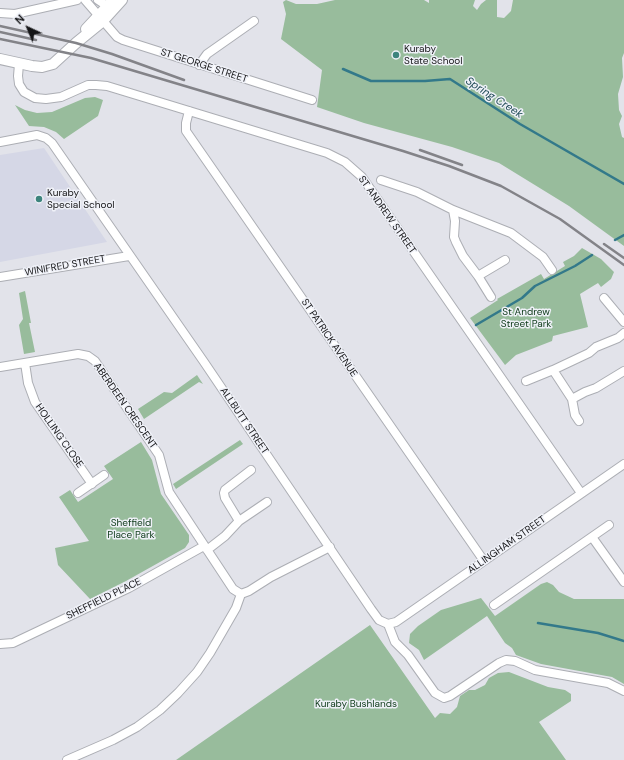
<!DOCTYPE html>
<style>
body{margin:0}
#map{position:relative;width:624px;height:760px;overflow:hidden;background:#e2e3ea;font-family:"DM Sans",sans-serif}
canvas{display:block}
.north{position:absolute;left:8px;top:8px;width:40px;height:40px;-webkit-text-stroke:3px #eff1f8;paint-order:stroke;rotate:316deg;font-size:11px;font-weight:700;line-height:16px;text-align:center;color:#151517}
.north::after{content:'';display:block;margin:auto;width:14px;height:18px;background:#151517;clip-path:polygon(50% 0,100% 100%,50% 72%,0 100%)}
</style>
<div id="map">
<canvas width="624" height="760"></canvas>
<div class="north">N</div>
</div>
<script>
const c = document.querySelector('canvas').getContext('2d');
c.lineJoin = 'round';
function paint(path, color) { c.fillStyle = color; c.fill(path, 'evenodd'); }
const poly = rows => new Path2D(rows.map(r => 'M' + r).join(''));
function stroke(path, color, width, dash) { c.strokeStyle = color; c.lineWidth = width; c.lineCap = dash ? 'butt' : 'round'; c.setLineDash(dash || []); c.stroke(path); }
function write(font, color, halo, rows, align = 'center') {
  c.font = font + ' "DM Sans",sans-serif'; c.lineWidth = 3; c.setLineDash([]); c.textBaseline = 'middle'; c.strokeStyle = halo; c.fillStyle = color; for (const [text, x, y, turn = 0] of rows) {
    c.save(); c.translate(x, y); c.rotate((+turn || 0) * Math.PI / 180); c.textAlign = isNaN(turn) ? turn : align; if (halo) c.strokeText(text, 0, 0); c.fillText(text, 0, 0); c.restore();
  }
}
paint(poly([
 [44,148,107,242,0,262,0,155]
]), '#d5d7e6');
paint(poly([
 [286,0,296,4,317,4,335,0,424,0,429,3,429,0,475,0,473,6,477,10,481,4,486,0,497,0,497,17,504,18,511,11,513,0,624,0,624,53,622,58,623,77,618,94,619,110,622,116,619,124,622,137,624,138,624,246,569,206,499,163,452,147,364,123,317,107,322,70,281,39,286,14,283,2],
 [95,97,103,100,98,116,64,139,56,132,44,127,29,126,15,105,25,110,37,113,52,112,85,98],
 [582,248,601,259,614,272,611,279,601,287,598,283,580,294,588,327,553,336,552,341,516,355,505,365,470,318,498,300,497,299,541,274,544,279,565,266,563,262,574,256],
 [25,291,31,323,29,323,35,352,24,354,19,325,23,319,19,293],
 [197,375,203,384,199,382,144,419,138,409,164,392,172,393],
 [240,440,243,444,176,489,173,484],
 [141,442,152,460,161,494,189,535,189,542,185,548,126,581,90,599,58,565,55,548,89,541,59,497,70,490,78,502,113,479,104,466],
 [547,582,553,585,559,592,574,599,624,599,624,684,612,677,541,664,516,655,512,648,505,643,487,616,424,660,419,650,409,643,410,634,418,626,441,610,481,598,495,616,541,584],
 [370,625,435,718,440,713,450,714,457,707,460,696,469,690,475,690,485,685,489,678,498,673,509,672,548,687,565,690,571,694,571,701,539,722,566,760,176,760]
]), '#98bc9c');
stroke(poly([
 [343,69,371,81,425,81,450,79,520,124,624,184],
 [615,240,624,235],
 [476,325,522,298,535,286,575,266,592,255],
 [538,623,598,633,624,641]
]), '#33798a', 2.5);
const minor = poly([
 [85,0,117,37,123,40,312,100],
 [98,0,107,6],
 [0,13,15,14,77,0],
 [19,64,18,76,19,84,24,92,35,98,46,99,61,97,88,85,96,85,107,86,327,153,345,162,362,177,581,493],
 [199,65,207,54,254,21],
 [189,111,186,123,186,131,484,561],
 [0,142,37,135,46,138,52,143,204,362,371,609,379,620,388,624,395,642,408,655,435,693,444,698,450,696,499,663,506,660,515,661,535,670,608,683,624,691],
 [381,180,417,192,453,210,511,233,543,257,552,270],
 [453,210,455,221,454,237,456,242,463,256,478,276,491,297],
 [478,276,505,260],
 [0,277,129,256],
 [604,298,624,322],
 [25,363,28,383,35,402,92,484],
 [0,367,78,354,88,356,95,361,159,455,169,492,233,589,241,594],
 [553,370,589,353,596,347,618,338,624,333],
 [526,381,553,370,572,399,575,415,579,421],
 [572,399,585,392,596,388,624,371],
 [78,493,104,475],
 [239,521,267,502],
 [592,537,624,582],
 [207,550,225,536,239,521,225,498,224,493,225,490,251,470],
 [494,605,609,525],
 [388,624,396,622,624,464],
 [0,644,13,643,129,588,204,546],
 [67,760,113,740,137,727,160,710,178,693,197,672,210,653,236,608,241,594,249,591,271,577,330,547]
]);
const major = poly([
 [86,29,113,0],
 [0,59,32,66,42,67,53,64,76,43,103,21,122,0]
]);
stroke(minor, '#acaeb4', 10);
stroke(major, '#acaeb4', 12);
stroke(minor, '#fff', 8);
stroke(major, '#fff', 10);
stroke(poly([
 [0,26,76,43,112,54,184,80],
 [0,32,36,40],
 [0,39,91,58,403,151,449,166,501,186,560,219,624,265],
 [420,150,462,165],
 [604,244,624,258]
]), '#838388', 2.5);
for (const [x, y, r, color] of [
 [396,55,4,"#3d847d"],
 [39,199,4,"#3d847d"]
]) { const dot = new Path2D(); dot.arc(x, y, r, 0, 2 * Math.PI); c.fillStyle = color; c.fill(dot); stroke(dot, '#eff1f8', 1.5); }
write('10px', '#151517', '#eff1f8', [
 ["Kuraby",404,49],
 ["State School",404,61],
 ["Kuraby",47,193],
 ["Special School",47,205]
], 'left');
write('10px', '#151517', '#eff1f8', [
 ["ST GEORGE STREET",204,66,18],
 ["ST ANDREW STREET",387,215,55],
 ["WINIFRED STREET",65,266,-10],
 ["ST PATRICK AVENUE",329,338,56],
 ["ABERDEEN CRESCENT",125,406,55],
 ["ALLBUTT STREET",244,421,56],
 ["HOLLING CLOSE",59,436,55],
 ["ALLINGHAM STREET",507,545,-35],
 ["SHEFFIELD PLACE",104,599,-26]
]);
write('10px', '#0c3917', '#eff1f8', [
 ["St Andrew",526,312],
 ["Street Park",526,324],
 ["Sheffield",131,523],
 ["Place Park",131,535],
 ["Kuraby Bushlands",356,704]
]);
write('italic 11px', '#224d58', '#eff1f8', [
 ["Spring Creek",494,98,33]
]);
</script>
